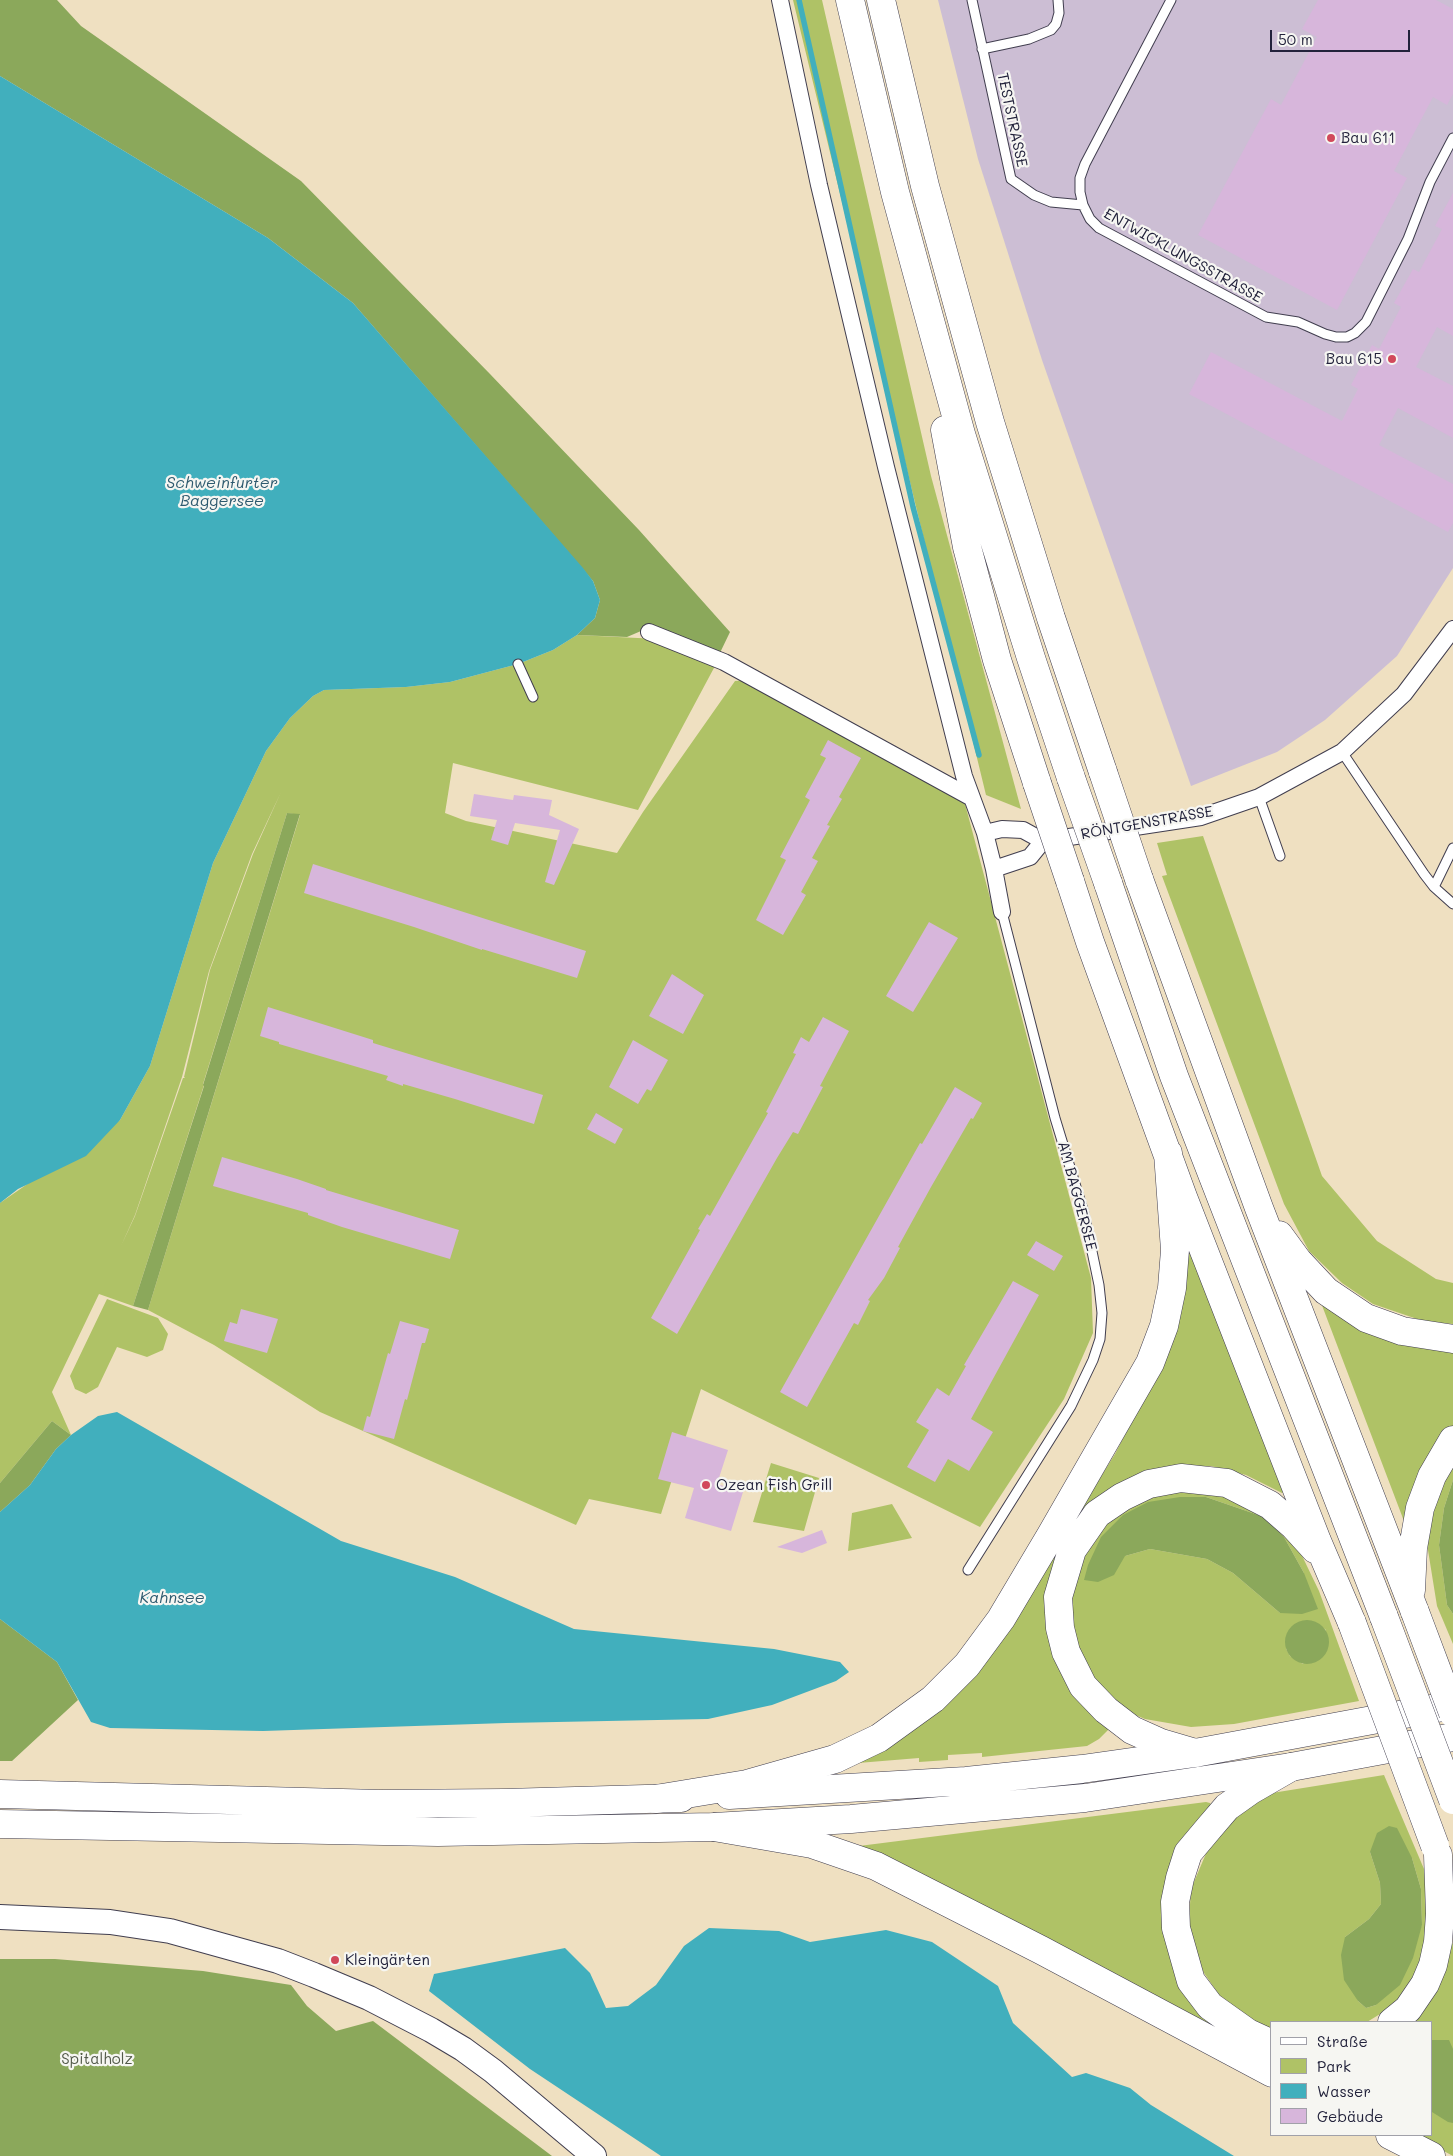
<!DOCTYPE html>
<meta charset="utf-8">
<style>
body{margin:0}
#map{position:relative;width:1453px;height:2156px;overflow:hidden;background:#efe0c1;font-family:Mali,sans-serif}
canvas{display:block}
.legend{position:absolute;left:1270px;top:2021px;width:162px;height:115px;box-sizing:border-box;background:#f6f6f2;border:1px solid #a1a1a9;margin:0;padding:6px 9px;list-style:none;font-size:15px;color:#22223b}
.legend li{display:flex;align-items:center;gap:10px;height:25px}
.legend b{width:25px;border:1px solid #a1a1a9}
.scale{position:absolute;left:1270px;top:30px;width:140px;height:22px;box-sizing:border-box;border:2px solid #22223b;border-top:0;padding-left:6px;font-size:15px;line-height:18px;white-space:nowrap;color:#22223b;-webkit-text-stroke:4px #f6f6f2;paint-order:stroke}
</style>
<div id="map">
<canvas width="1453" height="2156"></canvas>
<ul class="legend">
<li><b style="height:6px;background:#fff"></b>Straße</li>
<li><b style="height:14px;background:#afc266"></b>Park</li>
<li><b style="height:14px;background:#41afbd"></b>Wasser</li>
<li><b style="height:14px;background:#d7b6db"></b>Gebäude</li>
</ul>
<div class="scale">50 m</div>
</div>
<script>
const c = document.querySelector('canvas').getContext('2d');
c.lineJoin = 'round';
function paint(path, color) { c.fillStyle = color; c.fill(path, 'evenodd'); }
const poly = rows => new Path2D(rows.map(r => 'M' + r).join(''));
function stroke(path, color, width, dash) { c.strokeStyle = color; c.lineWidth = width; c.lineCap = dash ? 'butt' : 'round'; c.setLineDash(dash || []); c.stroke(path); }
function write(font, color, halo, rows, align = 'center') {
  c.font = font + ' Mali,sans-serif'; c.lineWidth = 4.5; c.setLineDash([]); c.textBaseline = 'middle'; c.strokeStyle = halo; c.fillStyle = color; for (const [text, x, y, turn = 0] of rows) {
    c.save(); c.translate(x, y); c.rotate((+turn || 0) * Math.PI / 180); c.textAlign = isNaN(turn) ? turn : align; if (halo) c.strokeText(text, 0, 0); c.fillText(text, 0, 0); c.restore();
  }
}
paint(poly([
 [938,0,1453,0,1453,568,1397,656,1325,720,1277,752,1191,786,1042,360,978,159]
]), '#ccbed4');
paint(poly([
 [793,0,822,0,931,476,1021,809,986,795],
 [577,635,658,639,715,666,638,810,453,763,445,813,466,821,617,853,643,812,735,681,751,680,964,800,1091,1278,1093,1333,1064,1399,980,1527,701,1389,661,1514,589,1499,576,1525,320,1412,214,1345,148,1310,300,815,287,813,203,1084,204,1085,133,1306,99,1294,52,1392,71,1435,52,1421,0,1483,0,1203,120,1120,150,1066,213,863,266,751,290,718,313,696,324,690,406,687,450,682,518,664,553,650],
 [281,792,253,854,210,970,184,1077,185,1078,183,1078,135,1216,121,1246,135,1215,182,1077,209,971,252,854],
 [1203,836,1322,1176,1377,1241,1436,1279,1453,1283,1453,1324,1423,1321,1373,1304,1342,1283,1309,1251,1284,1204,1162,876,1167,875,1157,843],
 [1187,1232,1286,1489,1282,1493,1246,1475,1211,1466,1180,1467,1136,1476,1048,1595,1108,1725,1108,1730,1099,1739,1087,1746,982,1757,982,1753,948,1755,948,1760,919,1762,919,1758,858,1763,1052,1555,1115,1454,1175,1337,1182,1294],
 [1315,1287,1453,1343,1453,1429,1407,1529],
 [107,1299,158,1318,168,1334,163,1350,147,1357,117,1347,98,1387,86,1394,75,1389,70,1376],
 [1453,1459,1453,1480,1444,1508,1439,1545,1447,1605,1453,1614,1453,1644,1437,1606,1427,1544,1436,1493],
 [771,1463,819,1478,804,1531,753,1522],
 [1178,1488,1237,1495,1293,1537,1319,1591,1359,1701,1234,1724,1191,1727,1145,1719,1126,1711,1103,1690,1084,1665,1075,1645,1070,1593,1075,1568,1100,1528,1136,1502],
 [1206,1497,1264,1517,1284,1537,1304,1573,1280,1613,1233,1573,1207,1559,1150,1549,1125,1556],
 [1315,1622,1326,1630,1303,1664,1290,1656,1286,1649,1287,1634,1295,1624],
 [892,1504,912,1538,848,1551,852,1513],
 [1384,1775,1424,1869,1430,1897,1430,1928,1414,1981,1390,2008,1367,2022,1272,2022,1272,2031,1260,2026,1220,1996,1204,1973,1193,1949,1189,1920,1191,1889,1213,1837,1232,1816,1272,1793],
 [1370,1852,1412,1858,1421,1889,1422,1925,1376,2005,1366,2008,1358,2001,1345,1937,1369,1919,1381,1904,1380,1883],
 [1206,1802,1210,1803,1212,1806,1168,1887,1227,2035,897,1861,859,1846],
 [1453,1943,1453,2156,1414,2135,1432,2135,1432,2022,1404,2022]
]), '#afc266');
paint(poly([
 [0,0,57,0,81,26,301,181,490,374,639,530,730,632,717,659,655,625,627,637,577,635,595,618,600,600,593,581,353,303,268,238,0,76],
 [287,813,300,814,148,1310,133,1306,204,1086,203,1085],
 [52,1421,71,1435,56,1449,30,1485,0,1512,0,1483],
 [1453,1480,1453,1614,1447,1605,1439,1545,1444,1508],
 [1180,1497,1206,1497,1264,1517,1284,1537,1304,1573,1318,1609,1302,1614,1280,1613,1233,1573,1207,1559,1150,1549,1125,1556,1114,1575,1098,1582,1084,1580,1088,1565,1101,1537,1123,1515,1148,1502],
 [0,1619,57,1662,78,1700,12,1761,0,1761],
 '1285 1642a22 22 0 1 1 44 0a22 22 0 1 1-44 0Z',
 [1389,1826,1397,1828,1412,1858,1421,1889,1422,1925,1413,1958,1400,1985,1376,2005,1366,2008,1358,2001,1344,1980,1341,1955,1345,1937,1369,1919,1381,1904,1380,1883,1370,1852,1377,1833],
 [0,1959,55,1959,203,1971,291,1985,307,2006,336,2031,373,2021,552,2156,0,2156],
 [1432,2040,1449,2040,1453,2049,1453,2123,1448,2122,1432,2112]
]), '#8ba85b');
paint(poly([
 [0,76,268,238,353,303,583,568,593,581,600,600,595,618,577,635,553,650,518,664,450,682,406,687,324,690,313,696,290,718,266,751,213,863,150,1066,120,1120,86,1156,18,1189,0,1203],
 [117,1412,341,1541,455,1577,574,1629,774,1649,840,1662,849,1672,836,1681,772,1705,708,1719,506,1723,263,1731,110,1728,91,1722,57,1662,0,1619,0,1512,30,1485,56,1449,71,1435,98,1416],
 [709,1928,779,1931,810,1942,886,1930,932,1942,998,1986,1013,2023,1072,2077,1086,2073,1130,2088,1151,2105,1234,2156,661,2156,530,2069,429,1991,434,1974,565,1948,590,1973,606,2008,628,2006,656,1985,684,1946]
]), '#41afbd');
stroke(poly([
 [799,0,913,507,979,755]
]), '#41afbd', 5.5);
paint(poly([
 [1318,0,1436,0,1453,9,1453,94,1447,105,1433,97,1394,171,1407,178,1337,310,1198,235,1271,99,1281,105,1317,37,1302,29],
 [1453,193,1453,336,1437,327,1416,367,1453,386,1453,438,1398,408,1379,445,1453,484,1453,523,1448,532,1189,394,1211,352,1342,421,1358,389,1351,385,1372,345,1379,349,1401,307,1394,303,1413,269,1419,272,1442,229,1435,226],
 [828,740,861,758,839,797,842,799,827,825,830,826,812,858,818,861,801,892,806,895,783,935,756,920,786,860,780,857,810,800,805,797,826,758,820,755],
 [474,794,513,800,514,795,552,800,549,815,579,829,554,885,545,882,560,830,515,823,508,845,491,840,497,820,470,816],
 [313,864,586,951,577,978,482,949,482,950,414,927,304,893],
 [929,922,958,938,913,1012,886,996],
 [672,974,704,995,683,1034,649,1016],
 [268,1007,373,1040,373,1043,543,1095,534,1124,455,1099,403,1084,403,1086,386,1080,388,1076,279,1044,279,1042,260,1036],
 [823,1017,849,1031,820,1086,823,1087,798,1134,793,1132,777,1158,677,1334,651,1318,700,1230,698,1229,707,1214,710,1216,768,1113,766,1112,796,1054,793,1053,801,1037,809,1042],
 [633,1040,668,1060,651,1091,647,1089,638,1104,609,1087],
 [955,1087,982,1103,973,1119,971,1118,931,1187,898,1247,900,1248,884,1278,868,1300,870,1301,858,1325,854,1323,807,1407,780,1392,920,1143,922,1144],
 [596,1113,623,1129,615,1144,587,1129],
 [222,1157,297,1179,326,1189,326,1190,459,1230,450,1259,342,1227,308,1215,308,1213,213,1186],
 [1036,1241,1063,1256,1054,1271,1027,1255],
 [1013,1281,1039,1295,971,1419,993,1432,969,1471,948,1459,935,1482,907,1467,929,1430,916,1422,937,1388,949,1396,966,1366,964,1365],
 [241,1309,278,1319,267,1353,224,1341,230,1322,237,1324],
 [400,1321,429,1329,425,1343,422,1343,407,1400,405,1399,394,1439,363,1431,367,1416,370,1417,388,1353,390,1354],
 [672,1432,728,1450,717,1484,743,1492,731,1531,685,1518,694,1488,658,1479],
 [822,1530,827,1543,802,1553,777,1547]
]), '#d7b6db');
const service = poly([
 [972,0,1011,179,1034,195,1051,202,1083,205],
 [1171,0,1085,164,1080,178,1080,192,1083,205,1090,219,1099,228,1266,317,1298,322,1325,334,1336,337,1347,337,1355,333,1366,322,1408,239,1430,182,1453,138],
 [982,49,1029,39,1051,30,1056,24,1059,13,1058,0],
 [518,664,533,697],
 [1342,752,1424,874,1434,887,1453,904],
 [1259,797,1280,856],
 [1434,887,1453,848],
 [968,1570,1071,1406,1093,1360,1100,1339,1102,1313,1099,1285,1084,1213,1055,1118,1002,912]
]);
const minor = poly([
 [780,0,819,185,886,467,964,776,985,833,994,869,1002,912],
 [649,632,724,662,972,798],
 [985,833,1002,829,1023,830,1043,841,1201,817,1259,797,1342,752,1404,694,1453,629],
 [994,869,1030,857,1043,841]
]);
const secondary = poly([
 [0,1917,110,1922,170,1931,278,1961,314,1975,369,1998,431,2030,463,2049,493,2071,594,2156]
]);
const trunk = poly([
 [0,1794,380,1804,505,1803,681,1798],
 [729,1795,966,1781,1082,1769,1195,1753,1453,1705],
 [0,1824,438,1832,714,1827,851,1819,1085,1798,1291,1767,1453,1737]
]);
const motorway = poly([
 [850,0,895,192,961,434,1031,658,1071,778],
 [881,0,925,186,990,422,1051,618,1103,772],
 [945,430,967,547,997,660,1037,783],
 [1139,879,1259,1208,1415,1612],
 [1070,881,1090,942,1183,1197,1317,1541,1352,1623],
 [1108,883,1174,1076,1384,1617],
 [1279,1235,1298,1261,1326,1291,1366,1318,1402,1331,1453,1339],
 [1411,1590,1413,1548,1420,1508,1432,1476,1453,1440],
 [1195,1753,1161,1743,1132,1730,1106,1710,1083,1686,1066,1652,1060,1628,1058,1597,1072,1550,1097,1514,1122,1497,1149,1484,1181,1478,1227,1483,1270,1505,1294,1526,1315,1549],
 [656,1799,747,1784,835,1759,879,1738,933,1699,967,1665,1001,1619,1051,1535,1150,1363,1164,1326,1172,1288,1175,1250,1168,1153],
 [714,1827,812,1844,876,1866,1041,1950,1272,2073],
 [1392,2022,1408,2009,1425,1984,1433,1965,1438,1942,1440,1914,1438,1855],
 [1272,2044,1248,2033,1210,2006,1191,1981,1176,1928,1175,1902,1180,1878,1188,1853,1209,1828,1227,1807,1251,1790,1291,1767],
 [1390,2135,1431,2156]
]);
stroke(service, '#413e4f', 11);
stroke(minor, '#413e4f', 18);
stroke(secondary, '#413e4f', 26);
stroke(trunk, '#413e4f', 29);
stroke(motorway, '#413e4f', 29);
stroke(service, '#fff', 9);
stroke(minor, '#fff', 16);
stroke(secondary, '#fff', 24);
stroke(trunk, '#fff', 28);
stroke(motorway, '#fff', 28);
const motorwayBridge = poly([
 [1103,772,1139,879],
 [1071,778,1108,883],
 [1037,783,1070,881],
 [1415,1612,1453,1713],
 [1384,1617,1453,1800],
 [1352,1623,1435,1846]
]);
stroke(motorwayBridge, '#413e4f', 29, []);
stroke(motorwayBridge, '#fff', 28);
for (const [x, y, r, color] of [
 [1331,138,5,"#d1495b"],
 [1392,359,5,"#d1495b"],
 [706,1485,5,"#d1495b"],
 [335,1960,5,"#d1495b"]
]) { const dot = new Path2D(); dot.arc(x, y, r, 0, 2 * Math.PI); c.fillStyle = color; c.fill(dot); stroke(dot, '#f6f6f2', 2); }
write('15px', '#22223b', '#f6f6f2', [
 ["TESTSTRASSE",1012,120,78],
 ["ENTWICKLUNGSSTRASSE",1183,256,29],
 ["RÖNTGENSTRASSE",1147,823,-10],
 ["AM BAGGERSEE",1077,1196,75]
]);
write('15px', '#22223b', '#f6f6f2', [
 ["Bau 611",1341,138],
 ["Bau 615",1382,359,"right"],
 ["Ozean Fish Grill",716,1485],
 ["Kleingärten",345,1960]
], 'left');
write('15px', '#535a4a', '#f6f6f2', [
 ["Spitalholz",97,2059]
]);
write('italic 16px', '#2e5a6f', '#f6f6f2', [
 ["Schweinfurter",222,483],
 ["Baggersee",222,501],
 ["Kahnsee",172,1598]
]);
</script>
